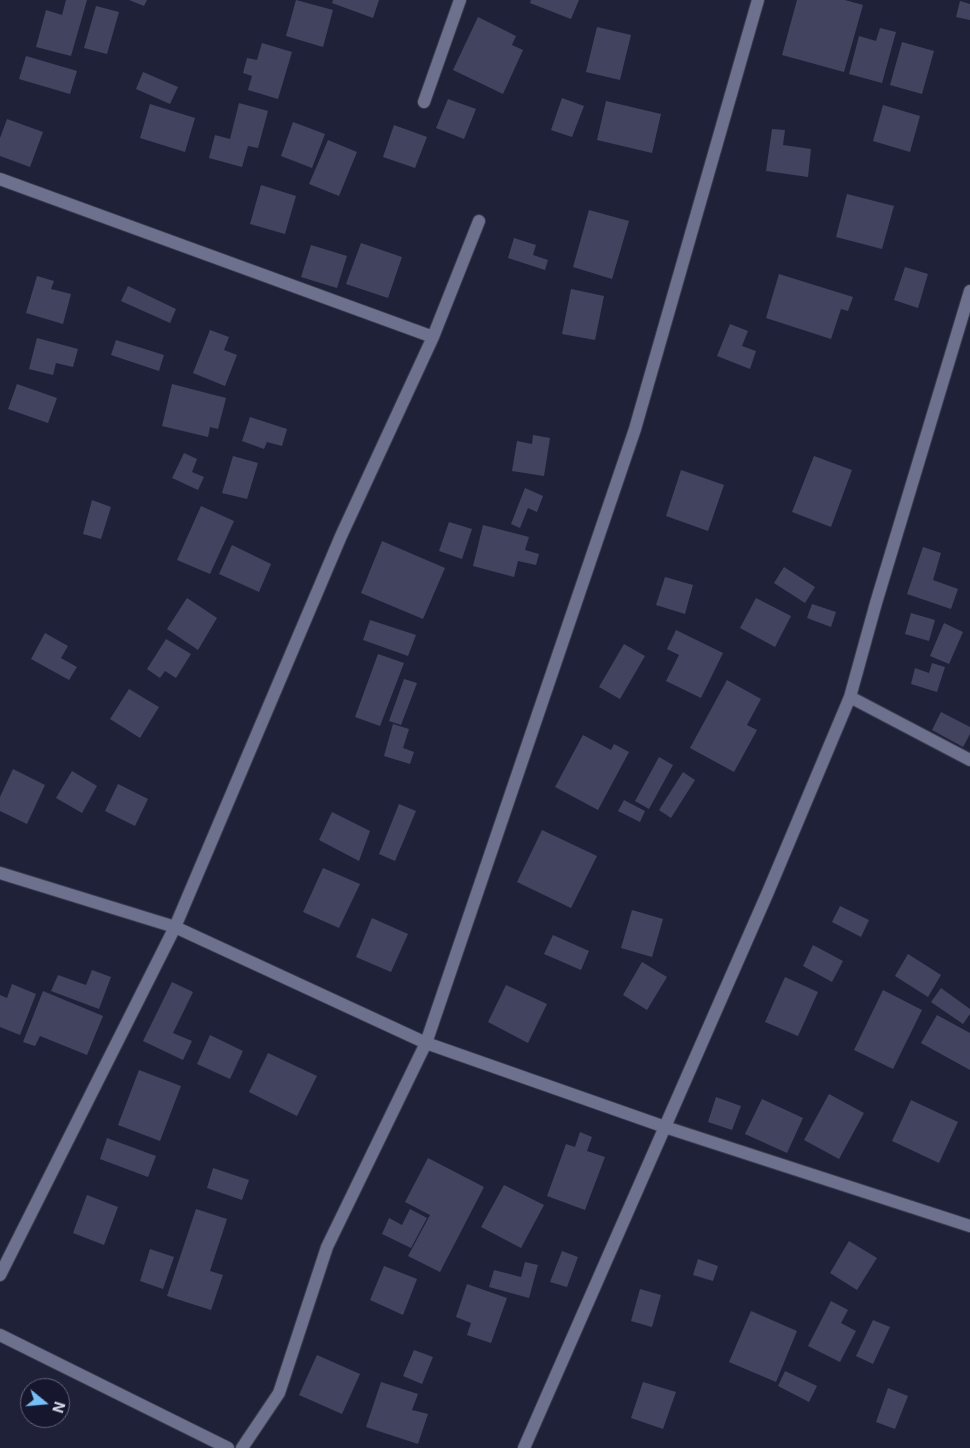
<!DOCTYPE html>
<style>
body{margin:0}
#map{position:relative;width:970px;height:1448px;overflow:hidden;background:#1f2139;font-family:Inter,sans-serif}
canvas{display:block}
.north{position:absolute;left:20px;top:1378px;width:50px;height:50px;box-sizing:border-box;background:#16172e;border:1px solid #64657a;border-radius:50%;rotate:107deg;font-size:14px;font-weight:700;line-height:20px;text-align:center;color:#d9dbec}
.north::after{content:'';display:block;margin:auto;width:18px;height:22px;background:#76c0f7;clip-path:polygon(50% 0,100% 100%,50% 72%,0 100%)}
</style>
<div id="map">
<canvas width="970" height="1448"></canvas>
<div class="north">N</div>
</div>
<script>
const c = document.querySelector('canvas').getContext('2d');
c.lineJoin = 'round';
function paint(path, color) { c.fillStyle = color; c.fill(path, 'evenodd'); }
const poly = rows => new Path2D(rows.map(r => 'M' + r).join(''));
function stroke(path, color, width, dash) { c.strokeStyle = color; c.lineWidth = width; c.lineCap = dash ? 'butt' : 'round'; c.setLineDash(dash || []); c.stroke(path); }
paint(poly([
 [66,0,87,0,71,56,36,47,46,10,62,15],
 [129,0,147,0,144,6],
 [296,0,333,10,323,47,286,36],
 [333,0,379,0,373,18,332,3],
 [531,0,579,0,571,19,530,3],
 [797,0,845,0,863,5,844,72,782,55],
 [960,1,970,4,970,20,956,17],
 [96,6,119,12,107,54,84,48],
 [478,17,516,36,512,45,523,50,503,94,453,70],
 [597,27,631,35,620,80,586,72],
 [880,28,896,32,882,83,849,74,859,36,876,41],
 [902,42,934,51,922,94,890,85],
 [262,43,292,52,278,99,248,90,252,76,243,73,247,58,257,60],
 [26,56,77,71,70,94,19,79],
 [143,72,178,87,170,104,136,89],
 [562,98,584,106,572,137,551,130],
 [448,99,476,109,464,139,436,128],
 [606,101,661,114,652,153,597,140],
 [239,103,268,111,258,148,248,146,242,167,209,158,215,135,230,139],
 [150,104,195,118,185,152,140,138],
 [883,105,920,116,910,152,873,141],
 [7,119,43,132,30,167,0,156,0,138],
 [293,122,325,134,312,168,281,156],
 [394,125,427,137,415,168,383,157],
 [772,129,785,130,783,145,811,149,808,177,766,171],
 [328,140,357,152,339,196,309,184],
 [261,185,296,196,285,234,250,224],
 [847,194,894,206,882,249,836,237],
 [589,210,629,221,612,279,573,267],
 [514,238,536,245,533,255,548,260,545,270,508,258],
 [361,243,402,257,388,298,346,284],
 [311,245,347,256,337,288,301,277],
 [905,267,928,274,918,308,894,300],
 [779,274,853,297,848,311,841,309,831,339,766,318],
 [37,276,54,281,51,289,71,294,63,324,26,313],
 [128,286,176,309,170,323,121,301],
 [571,289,604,296,595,340,562,334],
 [730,324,748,331,742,346,756,351,750,369,717,356],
 [210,330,229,337,224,350,237,355,225,386,193,373],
 [37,338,78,349,73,367,56,363,53,375,29,369],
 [116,340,164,355,159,371,111,355],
 [17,384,57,398,48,423,8,409],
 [172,384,226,398,218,429,210,427,208,437,162,426],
 [250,417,287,429,282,446,267,442,264,449,242,441],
 [533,435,550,438,544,476,512,471,517,441,532,444],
 [184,453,197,459,192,472,204,477,198,490,172,478],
 [233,456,258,463,247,499,222,493],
 [814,456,852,470,831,527,792,512],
 [681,470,724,485,708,531,666,516],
 [525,488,543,496,537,512,528,508,520,528,511,524],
 [92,500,111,507,101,539,83,534],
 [201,506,234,521,210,574,177,560],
 [449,522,472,529,462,559,439,551],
 [483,525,529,537,525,550,539,554,536,565,518,561,514,577,473,566],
 [382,541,445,568,423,619,361,593],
 [232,545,271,564,259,592,219,574],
 [923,547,941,553,933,580,958,589,951,609,907,594],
 [784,567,815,587,805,603,774,583],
 [665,577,693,585,685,614,656,605],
 [187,598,217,618,198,650,167,629],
 [756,598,791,616,775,647,740,628],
 [812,604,836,612,831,627,807,618],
 [911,613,935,620,929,641,905,634],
 [370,620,416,635,408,656,363,640],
 [944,623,963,632,949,664,930,656],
 [676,630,723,653,701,698,666,681,679,655,667,649],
 [45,633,68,646,61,658,77,667,69,680,31,659],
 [166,639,191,654,176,678,165,671,160,678,147,669],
 [624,644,645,656,620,699,599,687],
 [378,654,404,663,380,726,355,717],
 [932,663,945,667,937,692,911,684,915,668,929,673],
 [404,679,417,683,401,725,389,721],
 [727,680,761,699,747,725,757,730,734,772,690,748],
 [129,689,159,707,140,738,110,719],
 [941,712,970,727,970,734,963,747,932,730],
 [393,724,409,729,403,748,414,752,410,764,384,756],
 [583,735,611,750,614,744,629,752,598,810,555,787],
 [659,757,673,765,649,809,635,801],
 [13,769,45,785,27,824,0,811,0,797],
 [72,771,97,786,82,813,56,798],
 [683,772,695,780,671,818,659,810],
 [118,784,148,799,135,826,105,811],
 [624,800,645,811,640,822,618,811],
 [399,804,416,811,395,861,379,854],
 [332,812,370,831,359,861,319,840],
 [542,830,597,856,571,908,517,882],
 [323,868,360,884,339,928,303,912],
 [840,906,869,920,861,937,832,922],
 [632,910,663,919,652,957,621,948],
 [372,918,408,934,391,972,356,957],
 [553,935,589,951,581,970,544,954],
 [813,945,843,961,832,982,803,966],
 [908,954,941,975,928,997,895,976],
 [642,962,667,977,647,1010,623,995],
 [92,970,111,977,99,1009,51,991,58,975,86,985],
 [785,977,818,992,798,1036,765,1022],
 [172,982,193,992,173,1033,192,1041,183,1060,143,1041],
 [12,984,36,994,20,1035,0,1027,0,995,7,998],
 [506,985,547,1004,528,1043,488,1022],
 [941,988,970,1009,970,1014,963,1024,931,1002],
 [883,990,922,1010,893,1069,854,1050],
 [43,991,103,1016,87,1055,40,1036,35,1046,23,1042],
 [937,1015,970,1033,970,1070,921,1043],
 [210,1035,243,1051,230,1079,197,1064],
 [268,1053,317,1076,297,1116,249,1092],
 [139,1070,181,1086,160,1141,118,1125],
 [829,1094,864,1113,839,1159,804,1140],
 [716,1097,741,1106,732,1130,708,1122],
 [762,1099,803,1118,787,1153,745,1134],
 [911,1100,958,1122,939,1163,892,1141],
 [580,1132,592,1137,587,1151,605,1157,585,1210,547,1196,566,1144,575,1147],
 [107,1138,156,1156,148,1177,100,1159],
 [428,1158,484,1187,440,1272,408,1256,430,1215,405,1202],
 [213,1168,249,1180,242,1200,207,1188],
 [504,1185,544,1205,521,1248,481,1227],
 [87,1195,118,1207,104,1245,73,1233],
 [196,1209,227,1219,210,1271,223,1275,211,1310,167,1296],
 [410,1209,427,1218,411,1248,382,1234,389,1218,402,1225],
 [849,1241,877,1258,857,1290,830,1273],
 [150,1249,174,1257,163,1289,140,1281],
 [562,1251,578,1257,567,1287,550,1282],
 [698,1259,718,1266,713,1281,693,1275],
 [525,1262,538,1265,529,1298,489,1287,494,1270,521,1277],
 [384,1266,417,1279,403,1315,370,1300],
 [467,1284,507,1298,491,1343,467,1335,471,1323,456,1317],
 [640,1289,661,1295,652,1327,631,1321],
 [831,1301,848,1310,841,1323,856,1331,840,1362,808,1346],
 [751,1311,797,1331,776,1382,729,1362],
 [873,1320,890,1327,873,1364,856,1356],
 [414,1350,433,1357,422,1384,403,1376],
 [317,1355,360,1374,342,1414,299,1395],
 [785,1371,817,1386,809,1402,778,1386],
 [381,1382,418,1394,412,1410,428,1414,418,1444,366,1427],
 [643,1382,676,1392,663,1429,631,1418],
 [888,1388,908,1396,895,1429,876,1422]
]), '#42445f');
const street = poly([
 [424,102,460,0],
 [0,179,433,337],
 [850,697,970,760],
 [0,873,175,927,426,1043,665,1127,970,1226],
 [0,1275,175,927,341,536,433,337,479,221],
 [0,1335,228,1448],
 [242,1448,279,1393,327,1247,426,1043,635,429,758,0],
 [524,1448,768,892,850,697,876,603,970,291]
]);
stroke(street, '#3c3c50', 14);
stroke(street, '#6e718d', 12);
</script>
